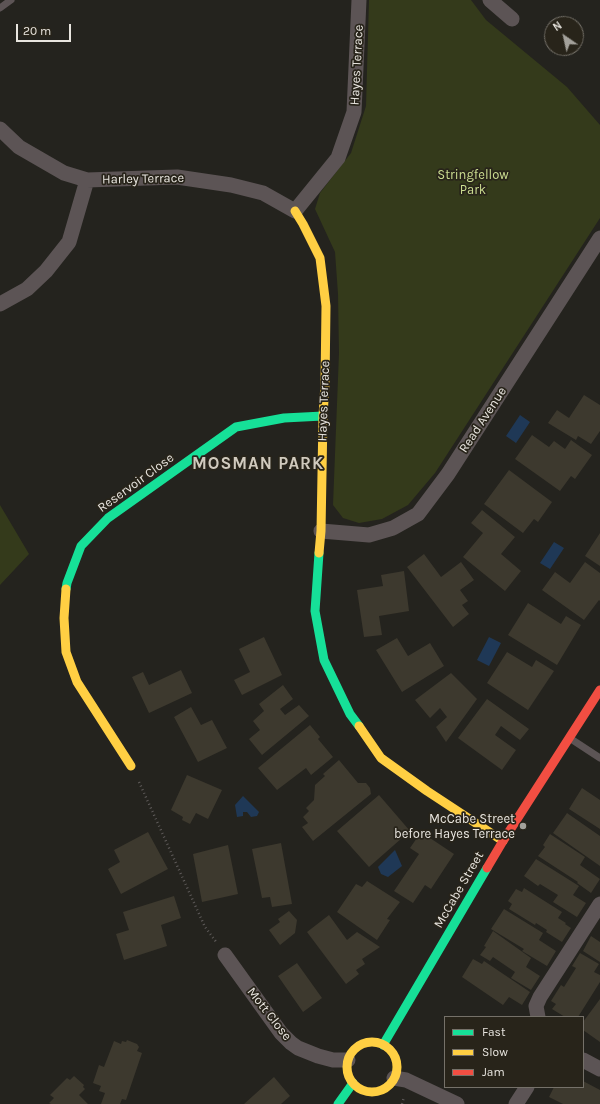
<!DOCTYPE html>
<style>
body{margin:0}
#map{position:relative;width:600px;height:1104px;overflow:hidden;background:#24231e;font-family:Karla,sans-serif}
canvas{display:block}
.legend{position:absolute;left:444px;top:1016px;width:140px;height:72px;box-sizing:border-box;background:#28241a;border:1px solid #757169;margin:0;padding:5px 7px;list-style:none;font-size:12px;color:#e8e5df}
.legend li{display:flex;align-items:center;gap:8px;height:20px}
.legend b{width:20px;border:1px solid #757169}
.north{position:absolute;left:544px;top:16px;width:40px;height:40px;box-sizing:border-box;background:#28241a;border:1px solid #757169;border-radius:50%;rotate:326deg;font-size:11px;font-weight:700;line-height:16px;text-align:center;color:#e8e5df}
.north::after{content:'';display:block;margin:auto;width:14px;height:18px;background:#a3a19b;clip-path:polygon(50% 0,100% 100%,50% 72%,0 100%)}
.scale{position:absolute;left:16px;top:24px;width:55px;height:18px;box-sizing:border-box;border:2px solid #e8e5df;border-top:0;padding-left:5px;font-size:12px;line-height:14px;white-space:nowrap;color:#e8e5df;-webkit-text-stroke:3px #28241a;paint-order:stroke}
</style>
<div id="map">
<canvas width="600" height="1104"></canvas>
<ul class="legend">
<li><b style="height:5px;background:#16e098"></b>Fast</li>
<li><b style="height:5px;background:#ffcf43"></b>Slow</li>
<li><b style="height:5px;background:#f24e42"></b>Jam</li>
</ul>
<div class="north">N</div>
<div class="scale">20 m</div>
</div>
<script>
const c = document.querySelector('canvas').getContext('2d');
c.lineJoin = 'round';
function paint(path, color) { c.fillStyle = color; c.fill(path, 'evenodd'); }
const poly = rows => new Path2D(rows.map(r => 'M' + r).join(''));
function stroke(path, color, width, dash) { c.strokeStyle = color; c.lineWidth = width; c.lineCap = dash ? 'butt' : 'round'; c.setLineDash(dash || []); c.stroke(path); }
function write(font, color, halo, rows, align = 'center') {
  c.font = font + ' Karla,sans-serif'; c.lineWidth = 3.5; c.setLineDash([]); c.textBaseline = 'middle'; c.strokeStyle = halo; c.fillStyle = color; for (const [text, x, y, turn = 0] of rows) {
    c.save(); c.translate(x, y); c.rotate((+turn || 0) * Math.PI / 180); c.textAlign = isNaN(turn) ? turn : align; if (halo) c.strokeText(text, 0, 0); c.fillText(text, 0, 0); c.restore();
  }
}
paint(poly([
 [369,0,471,0,486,20,567,87,600,125,600,218,435,473,408,505,382,519,359,523,343,518,333,505,339,353,338,294,335,252,315,209,320,193,351,153,366,106],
 [0,505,29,554,0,585]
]), '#343a1b');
paint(poly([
 [520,415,530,422,516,443,506,436],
 [554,542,564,548,550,569,540,563],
 [489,637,501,643,489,666,477,660],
 [243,796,259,812,257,816,251,817,247,812,243,812,243,816,237,817,235,805],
 [395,850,402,866,388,877,381,874,378,867]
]), '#1f3856');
paint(poly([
 [584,395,600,405,600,431,591,444,578,436,576,440,548,423,557,410,569,418],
 [532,435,549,447,554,441,565,449,571,440,592,455,575,479,571,476,560,491,515,459],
 [509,470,552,502,538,522,534,519,523,533,484,504],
 [482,510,515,537,501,554,521,571,505,591,463,557,483,533,471,523],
 [600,533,600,566,585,556],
 [424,554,441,577,461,562,474,580,460,590,468,601,462,605,469,614,453,627,407,567],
 [585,562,600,573,600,601,599,600,584,620,542,590,555,572,570,583],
 [404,571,409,611,379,616,382,635,364,637,357,590,383,586,381,575],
 [528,603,561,624,566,616,581,625,557,665,508,635],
 [264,637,282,675,242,695,234,680,250,672,239,649],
 [397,638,408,656,430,643,444,666,402,692,376,650],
 [507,652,532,667,536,660,554,671,528,710,487,683],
 [181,670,192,693,149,713,132,677,143,672,149,685],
 [451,673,477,699,446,742,436,727,447,717,440,708,430,718,415,700],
 [283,685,293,699,280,709,285,715,299,705,309,716,262,755,249,739,260,730,253,721,264,711,259,704],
 [487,699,529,729,520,740,501,726,495,735,516,750,502,770,458,738],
 [191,707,201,725,212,720,227,748,198,762,174,717],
 [310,725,320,737,318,739,333,757,311,775,306,768,277,790,258,768],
 [339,760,358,783,366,783,370,788,371,794,313,841,302,827,308,823,303,817,309,811,306,808,314,800,315,785,325,776,323,774],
 [187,775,222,790,208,819,196,813,190,824,182,820,183,817,171,810],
 [582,788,600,800,600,829,569,809],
 [379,795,410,831,369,867,337,831],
 [567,813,600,836,600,866,553,833],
 [148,832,168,869,121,894,108,869,120,862,114,850],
 [421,832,454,854,431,889,425,885,413,903,394,891,419,854,410,848],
 [550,834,585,857,580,865,600,879,591,893,577,883,578,882,538,856,545,847,543,845],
 [281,843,292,904,272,907,270,897,262,898,252,849],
 [228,845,238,894,202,902,193,854],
 [536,859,579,886,573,895,586,903,577,917,553,902,558,895,540,884,538,886,524,876],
 [367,881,400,902,387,919,390,920,377,940,337,912,356,884,362,887],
 [524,888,562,912,558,918,566,923,565,924,571,928,562,942,546,932,547,930,536,923,535,925,509,909,512,904,508,901,516,889,522,892],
 [174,896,181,918,161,925,167,946,124,960,116,934,129,930,123,912],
 [504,909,543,933,539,940,556,951,547,966,522,951,524,949,491,929],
 [289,911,297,920,295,933,280,945,269,930,280,922,278,919],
 [329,915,347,940,357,932,380,947,362,959,365,964,356,970,359,974,346,984,307,932],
 [493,931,531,958,526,967,540,976,531,990,511,978,515,972,493,957,490,961,480,955,486,947,484,946],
 [591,936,600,942,600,962,583,951],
 [580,953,599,964,594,972,600,975,600,982,578,1017,565,1017,552,1009,556,1004,551,1001,561,985,564,987,576,968,572,966],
 [473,959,482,964,484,961,530,992,522,1005,509,997,503,1005,462,977],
 [297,963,322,998,303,1012,278,976],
 [600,999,600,1042,583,1030,583,1022],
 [127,1040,137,1044,139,1047,137,1051,142,1053,126,1100,122,1099,120,1104,101,1104,105,1093,99,1091,101,1086,93,1083,99,1065,104,1067,114,1041,121,1044,122,1041,126,1042],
 [74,1076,84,1085,83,1087,85,1089,79,1095,88,1104,51,1104,49,1103,54,1098,50,1095,67,1078,70,1080],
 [274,1077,290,1096,281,1104,244,1104],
 [583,1081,600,1090,600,1104,563,1104,549,1097,554,1087,583,1087]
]), '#3d392e');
stroke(poly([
 [139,782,205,927,217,943],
 [402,1104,404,1097]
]), '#5e5a59', 2.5, [1, 3]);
stroke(poly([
 [0,8,11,0],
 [571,739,600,758]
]), '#5c5455', 7);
stroke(poly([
 [490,0,512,19],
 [0,129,19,147,64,173,87,180,177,177,231,185,263,193,295,211,338,158,354,112,359,0],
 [0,304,27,289,46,271,69,242,87,180],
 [321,531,369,535,393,528,418,514,448,474,600,238],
 [225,955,281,1033,291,1043,298,1048,318,1056,333,1060,348,1060],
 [538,1017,536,1006,540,997,600,904],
 [583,1060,600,1069],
 [394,1078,406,1080,457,1104],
 [516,1104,527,1087]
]), '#5c5455', 15);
stroke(poly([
 [319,553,315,611,324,660,350,714,359,726],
 [66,589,67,583,81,546,108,518,236,427,284,418,323,416],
 [383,1045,487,868],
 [338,1104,353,1083]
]), '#16e098', 9);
stroke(poly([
 [295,211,303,224,320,258,326,306,325,384,323,416,321,531,319,553],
 [66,589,64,618,66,652,77,682,131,766],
 [359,726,381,758,427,791,503,841],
 '347 1067a25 25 0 1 1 50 0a25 25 0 1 1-50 0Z'
]), '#ffcf43', 9);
stroke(poly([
 [487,868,503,841,600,690]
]), '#f24e42', 9);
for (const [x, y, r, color] of [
 [523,826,4,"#a3a19b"]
]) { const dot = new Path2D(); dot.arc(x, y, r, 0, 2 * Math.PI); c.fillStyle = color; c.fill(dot); stroke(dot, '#28241a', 1.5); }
write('13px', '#e8e5df', '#28241a', [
 ["Hayes Terrace",357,65,-87],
 ["Harley Terrace",143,179,-1],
 ["Hayes Terrace",324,401,-88],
 ["Read Avenue",483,420,-57],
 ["Reservoir Close",136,483,-36],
 ["McCabe Street",459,890,-60],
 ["Mott Close",269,1014,52]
]);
write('13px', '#ccdd91', '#28241a', [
 ["Stringfellow",473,175],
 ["Park",473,190]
]);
write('13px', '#e8e5df', '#28241a', [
 ["McCabe Street",515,819],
 ["before Hayes Terrace",515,834]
], 'right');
c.letterSpacing = '1px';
write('bold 17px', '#d0cabe', '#28241a', [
 ["MOSMAN PARK",258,464]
]);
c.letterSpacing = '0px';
</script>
